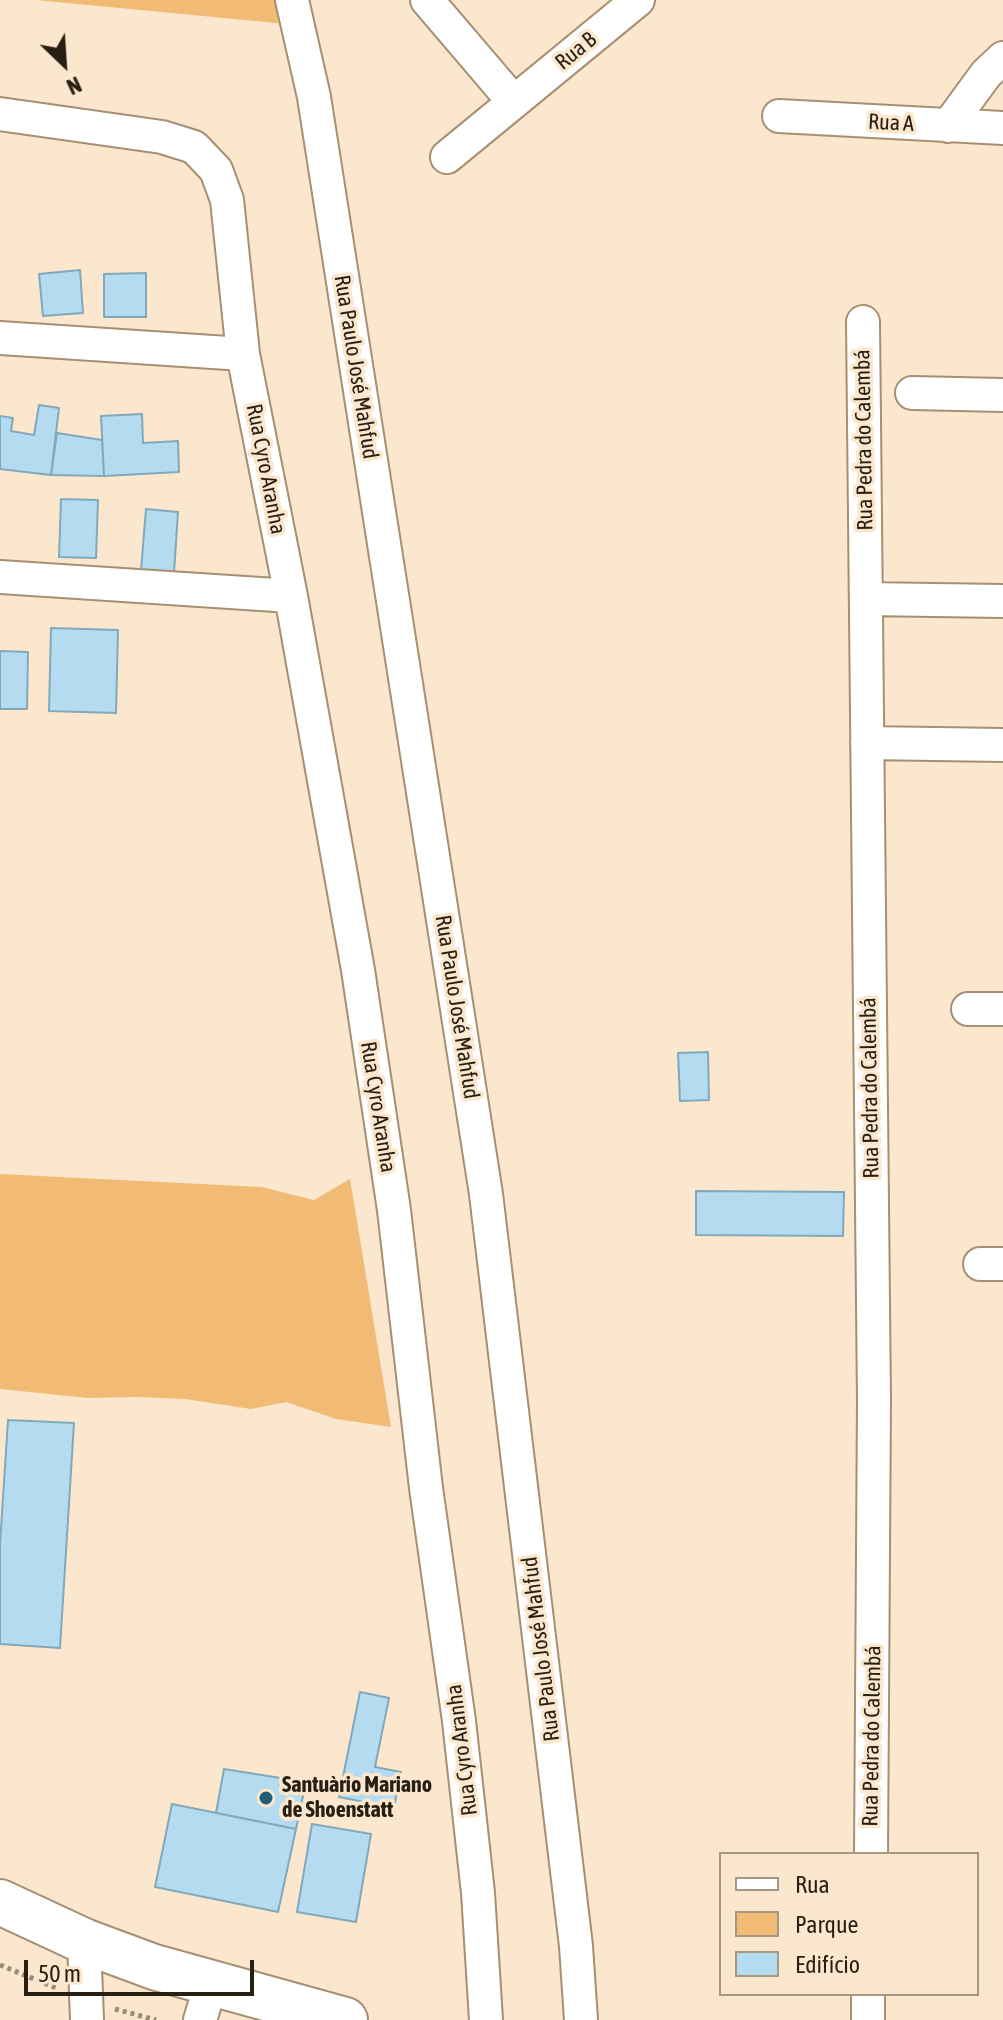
<!DOCTYPE html>
<meta charset="utf-8">
<style>
body{margin:0}
#map{position:relative;width:1003px;height:2020px;overflow:hidden;background:#fbe7ce;font-family:"Asap Condensed",sans-serif}
canvas{display:block}
.legend{position:absolute;left:719px;top:1852px;width:260px;height:144px;box-sizing:border-box;background:#fbe7ce;border:2px solid #a79783;margin:0;padding:10px 14px;list-style:none;font-size:24px;color:#281f13}
.legend li{display:flex;align-items:center;gap:16px;height:40px}
.legend b{width:40px;border:2px solid #a79783}
.north{position:absolute;left:24px;top:24px;width:80px;height:80px;-webkit-text-stroke:6px #fbe7ce;paint-order:stroke;rotate:155deg;font-size:22px;font-weight:700;line-height:32px;text-align:center;color:#281f13}
.north::after{content:'';display:block;margin:auto;width:28px;height:36px;background:#281f13;clip-path:polygon(50% 0,100% 100%,50% 72%,0 100%)}
.scale{position:absolute;left:24px;top:1960px;width:230px;height:36px;box-sizing:border-box;border:4px solid #281f13;border-top:0;padding-left:10px;font-size:24px;line-height:28px;white-space:nowrap;color:#281f13;-webkit-text-stroke:6px #fbe7ce;paint-order:stroke}
</style>
<div id="map">
<canvas width="1003" height="2020"></canvas>
<ul class="legend">
<li><b style="height:10px;background:#fff"></b>Rua</li>
<li><b style="height:22px;background:#f1bb76"></b>Parque</li>
<li><b style="height:22px;background:#b4dbef"></b>Edifício</li>
</ul>
<div class="north">N</div>
<div class="scale">50 m</div>
</div>
<script>
const c = document.querySelector('canvas').getContext('2d');
c.lineJoin = 'round';
function paint(path, color) { c.fillStyle = color; c.fill(path, 'evenodd'); }
const poly = rows => new Path2D(rows.map(r => 'M' + r).join(''));
function stroke(path, color, width, dash) { c.strokeStyle = color; c.lineWidth = width; c.lineCap = dash ? 'butt' : 'round'; c.setLineDash(dash || []); c.stroke(path); }
function write(font, color, halo, rows, align = 'center') {
  c.font = font + ' "Asap Condensed",sans-serif'; c.lineWidth = 7; c.setLineDash([]); c.textBaseline = 'middle'; c.strokeStyle = halo; c.fillStyle = color; for (const [text, x, y, turn = 0] of rows) {
    c.save(); c.translate(x, y); c.rotate((+turn || 0) * Math.PI / 180); c.textAlign = isNaN(turn) ? turn : align; if (halo) c.strokeText(text, 0, 0); c.fillText(text, 0, 0); c.restore();
  }
}
paint(poly([
 [36,0,277,0,286,24],
 [0,1174,262,1187,314,1200,350,1179,391,1427,336,1419,286,1402,251,1409,185,1399,136,1397,88,1398,0,1389]
]), '#f1bb76');
const building = poly([
 [80,270,83,313,43,316,39,274,80,270],
 [146,273,146,317,104,317,104,274,146,273],
 [39,405,59,408,51,475,0,469,0,416,13,418,11,431,34,435,39,405],
 [142,414,143,443,178,441,179,472,104,476,101,416,142,414],
 [57,433,102,440,104,476,51,475,57,433],
 [61,499,98,500,96,558,59,557,61,499],
 [146,509,178,512,174,573,141,570,146,509],
 [51,628,118,630,116,713,49,711,51,628],
 [0,651,28,652,27,709,0,709,0,651],
 [708,1052,709,1100,680,1101,678,1053,708,1052],
 [696,1191,844,1192,843,1236,696,1235,696,1191],
 [8,1420,74,1423,60,1648,0,1644,0,1544,8,1420],
 [360,1692,389,1698,375,1767,401,1772,394,1808,339,1797,360,1692],
 [224,1769,306,1782,296,1829,216,1813,224,1769],
 [172,1804,296,1829,278,1912,155,1887,172,1804],
 [312,1824,371,1834,356,1922,297,1912,312,1824]
]);
paint(building, '#b4dbef');
stroke(building, '#82a8ba', 2);
const street = poly([
 [292,0,314,97,486,1194,576,1946,581,2020],
 [427,0,514,102],
 [0,114,162,137,194,147,216,170,227,200,243,354,291,596,358,970,394,1210,426,1488,459,1721,478,1893,486,2020],
 [779,116,1003,128],
 [948,126,986,74,1003,58],
 [447,157,638,0],
 [863,322,874,1400,871,1854],
 [0,338,243,354],
 [912,393,1003,395],
 [0,577,291,596],
 [866,599,1003,601],
 [867,743,1003,745],
 [968,1009,1003,1009],
 [980,1264,1003,1264],
 [84,1941,87,2020],
 [200,2020,211,1984],
 [868,2020,868,1994]
]);
const secondary = poly([
 [0,1902,84,1941,154,1967,345,2020]
]);
stroke(street, '#a68f72', 36);
stroke(secondary, '#a68f72', 48);
stroke(poly([
 [0,1965,56,1988],
 [115,2009,156,2020]
]), '#998a77', 5, [4, 4]);
stroke(street, '#fff', 32);
stroke(secondary, '#fff', 44);
for (const [x, y, r, color] of [
 [266,1798,8,"#225d75"]
]) { const dot = new Path2D(); dot.arc(x, y, r, 0, 2 * Math.PI); c.fillStyle = color; c.fill(dot); stroke(dot, '#fbe7ce', 3); }
write('22px', '#281f13', '#fbe7ce', [
 ["Rua B",576,51,-39],
 ["Rua A",891,123,3],
 ["Rua Paulo José Mahfud",356,367,81],
 ["Rua Pedra do Calembá",864,440,-91],
 ["Rua Cyro Aranha",266,469,79],
 ["Rua Paulo José Mahfud",457,1007,81],
 ["Rua Pedra do Calembá",870,1088,-91],
 ["Rua Cyro Aranha",378,1107,81],
 ["Rua Paulo José Mahfud",541,1649,-97],
 ["Rua Pedra do Calembá",872,1736,-89],
 ["Rua Cyro Aranha",462,1750,-97]
]);
write('bold 22px', '#281f13', '#fbe7ce', [
 ["Santuàrio Mariano",282,1785],
 ["de Shoenstatt",282,1810]
], 'left');
</script>
